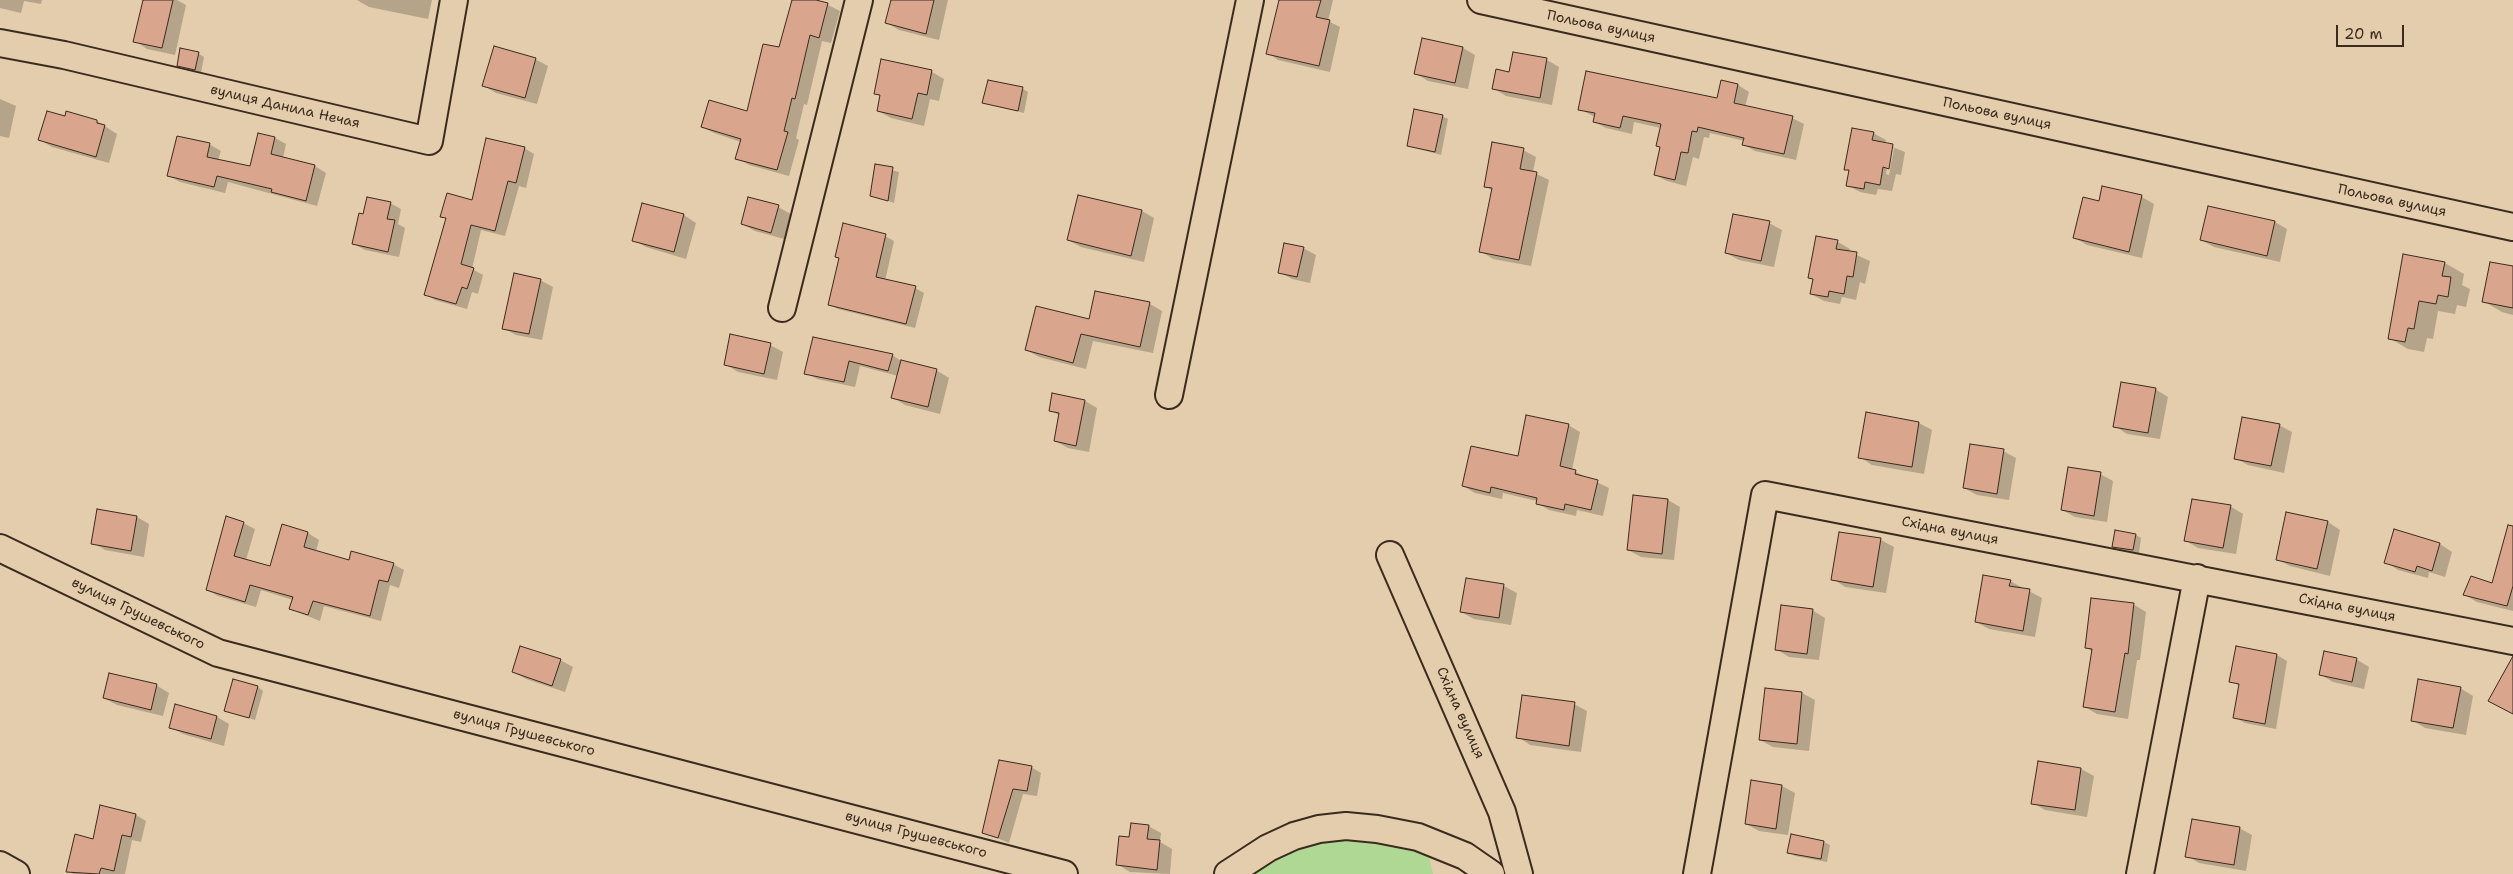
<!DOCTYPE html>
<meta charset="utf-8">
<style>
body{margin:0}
#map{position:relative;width:2513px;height:874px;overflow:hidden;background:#e3cdac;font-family:"Shantell Sans",sans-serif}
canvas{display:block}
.scale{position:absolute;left:2336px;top:25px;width:68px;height:22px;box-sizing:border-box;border:2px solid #3b2a1e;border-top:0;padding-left:6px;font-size:15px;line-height:18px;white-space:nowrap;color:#3b2a1e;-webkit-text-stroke:4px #e3cdac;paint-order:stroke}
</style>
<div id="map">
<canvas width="2513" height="874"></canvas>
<div class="scale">20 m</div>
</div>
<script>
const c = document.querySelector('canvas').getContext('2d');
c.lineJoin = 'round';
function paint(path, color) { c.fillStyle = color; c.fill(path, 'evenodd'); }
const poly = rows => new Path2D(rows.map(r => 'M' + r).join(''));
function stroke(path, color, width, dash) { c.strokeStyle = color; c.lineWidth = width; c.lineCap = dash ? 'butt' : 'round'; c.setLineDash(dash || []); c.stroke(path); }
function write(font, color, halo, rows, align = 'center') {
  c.font = font + ' "Shantell Sans",sans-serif'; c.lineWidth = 4; c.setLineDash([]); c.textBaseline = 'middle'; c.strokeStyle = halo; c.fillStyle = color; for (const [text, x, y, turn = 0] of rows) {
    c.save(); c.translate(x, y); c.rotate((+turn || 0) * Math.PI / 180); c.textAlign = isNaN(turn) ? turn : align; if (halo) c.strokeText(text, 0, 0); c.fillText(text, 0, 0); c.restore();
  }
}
paint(poly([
 [1294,836,1418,837,1429,856,1433,874,1228,874]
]), '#afd895');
paint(poly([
 [0,0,42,0,41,4,24,1,21,13,0,8],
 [144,0,177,0,186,5,175,55,147,49,135,41],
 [357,0,432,0,428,19,369,7],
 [794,0,812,0,828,5,840,11,831,43,822,41,807,105,804,104,796,138,799,140,789,176,749,165,737,158,741,142,714,133,702,127,748,113,780,49],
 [893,0,948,0,939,40,899,30,887,23],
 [1280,0,1333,0,1328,21,1340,27,1330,72,1278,60,1268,53],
 [1463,48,1475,55,1468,89,1428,81,1415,73],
 [199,54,204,57,201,73,178,66],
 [1514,54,1547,60,1559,67,1552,105,1506,96,1493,88,1510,73],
 [535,59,548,66,537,104,496,93,484,86],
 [882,60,932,72,944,79,939,101,930,99,924,126,891,118,878,111,881,97,875,93],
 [1738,85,1749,92,1745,107,1792,118,1804,124,1796,160,1755,151,1744,145,1745,141,1710,133,1709,138,1704,137,1699,159,1693,157,1686,186,1667,181,1655,175,1661,148,1661,128,1634,122,1632,134,1606,128,1594,122,1595,117,1579,109,1718,100],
 [1023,89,1028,92,1024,113,984,102],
 [0,99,16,106,9,138,0,136],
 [1442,116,1448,119,1441,155,1408,146],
 [66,117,97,121,117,134,109,163,52,147,40,140],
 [1873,133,1886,140,1885,144,1905,152,1901,175,1896,174,1892,191,1878,189,1876,195,1860,192,1847,185,1850,172,1845,169],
 [1891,148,1894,148,1889,175,1886,174],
 [259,134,275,138,286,144,283,158,315,166,326,173,317,206,228,182,225,193,180,182,169,176,209,144,221,151,218,160,251,168],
 [524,148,534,154,526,188,519,186,505,236,481,230,472,269,483,275,478,294,472,292,467,309,435,300,425,294,447,219,442,216,473,201],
 [1523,150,1536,157,1533,172,1549,180,1531,266,1493,259,1480,251,1493,191,1485,186],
 [876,166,899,172,894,203,871,195],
 [2103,188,2142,197,2154,204,2142,258,2087,245,2075,238,2100,202],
 [1079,196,1142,211,1154,218,1144,262,1081,247,1068,240],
 [390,203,401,209,398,224,405,228,399,257,365,250,354,244,364,215],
 [643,204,684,215,696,223,686,259,646,247,633,240],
 [778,207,791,214,784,239,755,231,742,224],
 [2209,207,2275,222,2287,229,2280,262,2214,247,2201,240],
 [1769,223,1782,230,1774,267,1739,260,1726,253],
 [885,236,894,241,885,281,915,288,924,293,915,328,838,309,829,304],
 [1838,242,1850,249,1850,252,1870,261,1865,284,1860,282,1856,300,1842,297,1840,304,1824,301,1811,294,1814,280,1809,278],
 [1303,248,1316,255,1310,283,1292,279,1279,272],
 [2445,263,2464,274,2462,285,2470,289,2466,307,2457,305,2455,314,2438,311,2433,339,2427,338,2424,352,2408,349,2389,338],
 [2513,267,2513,315,2502,312,2483,301],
 [540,280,553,287,542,340,516,335,503,328],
 [1150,304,1162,311,1153,353,1093,341,1086,369,1039,357,1026,350,1090,321],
 [814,338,892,355,903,362,936,370,949,378,940,414,905,405,892,397,898,376,860,366,855,387,817,379,806,373],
 [770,345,783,352,777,380,738,372,725,364],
 [2155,389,2168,397,2160,439,2127,434,2115,426],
 [1085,401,1097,408,1089,452,1068,448,1055,441,1060,416,1050,410],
 [1867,414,1919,423,1932,430,1924,474,1872,465,1860,457],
 [1568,425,1580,432,1572,470,1609,488,1603,516,1577,510,1576,516,1549,510,1537,503,1537,501,1503,493,1502,499,1475,493,1463,486,1519,458],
 [2279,425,2292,432,2284,473,2248,465,2235,458],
 [2003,451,2016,458,2009,500,1977,495,1964,488],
 [2100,474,2113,481,2107,522,2075,517,2062,510],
 [1668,500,1680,507,1674,560,1641,557,1628,550],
 [2230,506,2243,514,2236,554,2198,548,2186,541],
 [137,517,149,524,144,557,105,550,93,543],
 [2328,522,2340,530,2330,576,2290,566,2277,559],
 [243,523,255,529,246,560,271,567,283,526,308,533,319,540,316,551,350,561,393,564,404,570,399,588,390,585,381,621,324,606,320,621,290,609,293,600,261,590,256,607,218,596,207,590],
 [2395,531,2440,544,2452,552,2445,577,2429,572,2428,578,2398,570,2386,562],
 [1840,533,1881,540,1894,547,1886,593,1845,587,1833,579],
 [2136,535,2141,538,2139,553,2119,549,2113,546],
 [2513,561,2513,611,2477,602,2465,595,2492,584],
 [1467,580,1504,586,1517,593,1511,625,1474,619,1461,612],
 [2010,581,2042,598,2035,637,1989,629,1976,622],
 [2133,604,2146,612,2140,660,2137,660,2128,719,2097,714,2085,707,2093,652,2087,648],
 [1812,610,1825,618,1819,660,1789,657,1776,649],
 [2277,655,2287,661,2276,729,2245,723,2234,717,2240,686,2231,681],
 [2356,659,2369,667,2364,689,2333,682,2321,675],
 [560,660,573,667,565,692,526,679,513,672],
 [156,685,169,693,163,716,117,705,104,698],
 [258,687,263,691,255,720,226,711],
 [2460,688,2473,696,2466,735,2425,728,2412,720],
 [1766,689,1802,693,1815,700,1809,751,1773,747,1760,740],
 [1574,704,1587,711,1581,752,1530,745,1518,737],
 [176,706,217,717,229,724,224,746,183,734,170,727],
 [1000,761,1031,767,1041,773,1037,796,1023,794,1009,843,983,832],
 [2039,762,2081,769,2094,776,2087,817,2045,810,2033,803],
 [1752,782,1782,786,1795,793,1788,835,1759,831,1746,824],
 [101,807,136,815,146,821,141,842,132,840,125,874,73,874,68,871,94,840],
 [1148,826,1161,833,1160,842,1172,849,1170,874,1130,872,1117,864,1130,838],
 [2239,828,2252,835,2246,871,2199,863,2187,856],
 [1792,836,1824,842,1830,845,1827,862,1795,856,1789,852]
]), '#0003');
const building = poly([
 [143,0,173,0,162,48,133,42,143,0],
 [792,0,816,0,828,3,819,38,810,35,795,99,792,98,784,131,788,132,777,170,735,159,741,139,701,127,709,100,747,111,763,44,779,47,792,0],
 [891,0,934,0,926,34,885,23,891,0],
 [1279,0,1321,0,1316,17,1330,20,1319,66,1266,54,1279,0],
 [1422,38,1463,47,1455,83,1414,74,1422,38],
 [494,46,536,58,525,98,482,86,494,46],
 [180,48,199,52,195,70,177,66,180,48],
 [1513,52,1547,58,1540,98,1492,89,1496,69,1509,72,1513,52],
 [881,59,932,70,927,95,918,93,912,119,877,111,880,95,874,94,881,59],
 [1586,71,1717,98,1721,80,1738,84,1734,103,1793,116,1784,154,1742,145,1744,138,1698,127,1697,132,1692,131,1688,153,1681,152,1675,180,1654,175,1660,147,1656,146,1661,124,1623,116,1620,128,1593,122,1595,113,1578,110,1586,71],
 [988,80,1023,87,1018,111,982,103,988,80],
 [1414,109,1443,115,1435,152,1407,146,1414,109],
 [47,111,65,116,66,111,97,120,97,123,105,125,96,157,38,140,47,111],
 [1852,128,1874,132,1872,140,1893,144,1889,169,1883,167,1880,185,1865,182,1864,189,1846,186,1849,170,1844,170,1852,128],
 [258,133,275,137,271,154,315,165,306,201,271,192,272,189,217,176,214,187,167,176,177,136,210,143,207,157,250,166,258,133],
 [486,138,525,147,516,183,508,181,495,231,471,225,461,264,474,268,467,289,462,287,456,304,424,295,446,218,440,217,447,193,472,200,486,138],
 [1492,142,1524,148,1520,169,1537,172,1519,260,1479,252,1492,188,1484,187,1492,142],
 [875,164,893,167,888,201,870,196,875,164],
 [2102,186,2142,195,2129,252,2073,238,2083,197,2099,201,2102,186],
 [1078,195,1142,210,1131,256,1067,240,1078,195],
 [367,197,391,202,387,219,395,220,388,252,352,244,359,213,363,214,367,197],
 [748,197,779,205,771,233,741,224,748,197],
 [642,203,684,214,674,252,632,241,642,203],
 [2208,206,2275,221,2267,256,2200,240,2208,206],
 [1733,214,1770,221,1761,261,1725,253,1733,214],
 [843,223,886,234,876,277,916,286,906,324,828,305,839,258,835,257,843,223],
 [1816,236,1838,240,1836,249,1857,252,1853,277,1847,276,1844,294,1829,291,1828,297,1810,294,1813,279,1808,278,1816,236],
 [1284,243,1304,247,1297,277,1278,273,1284,243],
 [2403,254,2445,262,2442,276,2451,277,2448,297,2438,295,2436,304,2419,301,2414,329,2408,328,2405,342,2388,339,2403,254],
 [2490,262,2513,266,2513,308,2482,302,2490,262],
 [514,273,541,279,529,334,502,329,514,273],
 [1095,291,1150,302,1140,347,1081,334,1073,363,1025,350,1036,306,1089,319,1095,291],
 [730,334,771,343,764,374,724,365,730,334],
 [813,337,893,354,888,371,849,361,844,382,804,374,813,337],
 [901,360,937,369,928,407,891,398,901,360],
 [2121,382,2156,388,2148,433,2113,427,2121,382],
 [1052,393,1085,400,1076,446,1054,441,1059,413,1049,411,1052,393],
 [1866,412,1919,422,1912,467,1858,458,1866,412],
 [1526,415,1569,424,1560,466,1576,470,1575,474,1598,480,1591,510,1565,504,1564,510,1536,504,1537,498,1491,487,1490,493,1462,486,1471,446,1518,456,1526,415],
 [2242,417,2280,424,2271,466,2234,459,2242,417],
 [1970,444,2004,449,1997,494,1963,488,1970,444],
 [2068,467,2101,472,2094,516,2061,510,2068,467],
 [1633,495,1668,499,1662,554,1627,550,1633,495],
 [2192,499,2231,505,2223,548,2184,541,2192,499],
 [97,509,137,516,131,551,91,544,97,509],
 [2286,512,2328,521,2317,569,2276,560,2286,512],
 [226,516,244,522,234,556,270,566,282,524,308,532,304,547,349,560,351,551,394,563,388,582,379,580,370,616,313,601,308,615,289,609,293,597,250,585,245,602,206,590,226,516],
 [2508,525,2513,526,2513,586,2507,606,2463,595,2471,576,2492,583,2508,525],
 [2394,529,2440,543,2432,571,2417,566,2415,572,2384,563,2394,529],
 [2115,530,2136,534,2133,550,2112,547,2115,530],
 [1839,532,1881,538,1873,587,1831,580,1839,532],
 [1983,575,2011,580,2009,586,2030,589,2023,631,1975,622,1983,575],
 [1466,578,1504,584,1499,618,1460,612,1466,578],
 [2091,598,2134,603,2128,654,2125,653,2115,712,2083,707,2092,649,2085,648,2091,598],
 [1781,605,1813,609,1807,654,1775,650,1781,605],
 [520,646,561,659,552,686,512,672,520,646],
 [2236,646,2277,654,2265,724,2233,718,2239,684,2229,682,2236,646],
 [2324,651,2357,658,2352,682,2319,675,2324,651],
 [2513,656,2513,714,2488,701,2513,656],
 [109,673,157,684,151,710,103,698,109,673],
 [233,679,258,686,249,718,224,711,233,679],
 [2418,679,2461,687,2453,728,2411,721,2418,679],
 [1765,688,1802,692,1797,744,1759,740,1765,688],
 [1522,695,1575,702,1569,746,1516,738,1522,695],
 [175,704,217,716,211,739,169,728,175,704],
 [999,760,1032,766,1027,791,1013,789,998,838,982,833,999,760],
 [2038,761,2081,768,2075,810,2031,804,2038,761],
 [1751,780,1782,785,1776,829,1745,824,1751,780],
 [100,805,136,814,131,837,122,835,114,871,101,868,99,874,66,872,75,834,93,839,100,805],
 [2192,819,2240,827,2234,865,2185,857,2192,819],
 [1131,823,1149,825,1147,839,1160,840,1157,870,1116,865,1119,836,1129,837,1131,823],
 [1791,834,1824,841,1821,859,1787,853,1791,834]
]);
paint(building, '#d9a58d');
stroke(building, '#3b2a1e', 1);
const minor = poly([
 [1481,0,2513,227],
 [0,43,64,55,429,141,454,0],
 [782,308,859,0],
 [1169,395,1250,0],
 [0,548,218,653,1064,874],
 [1390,555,1502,812,1519,874],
 [0,865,16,874],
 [1228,874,1268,848,1294,836,1319,829,1346,826,1377,829,1418,837,1465,856,1491,874],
 [1697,874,1765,495,2513,641],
 [2140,874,2197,578]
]);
stroke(minor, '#3b2a1e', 30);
stroke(minor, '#e3cdac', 26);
write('14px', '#3b2a1e', '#e3cdac', [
 ["Польова вулиця",1601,27,12],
 ["вулиця Данила Нечая",285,107,13],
 ["Польова вулиця",1997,114,12],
 ["Польова вулиця",2392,201,12],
 ["Східна вулиця",1950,531,11],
 ["Східна вулиця",2347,608,11],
 ["вулиця Грушевського",138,614,26],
 ["Східна вулиця",1460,713,66],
 ["вулиця Грушевського",524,733,15],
 ["вулиця Грушевського",916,835,15]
]);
</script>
